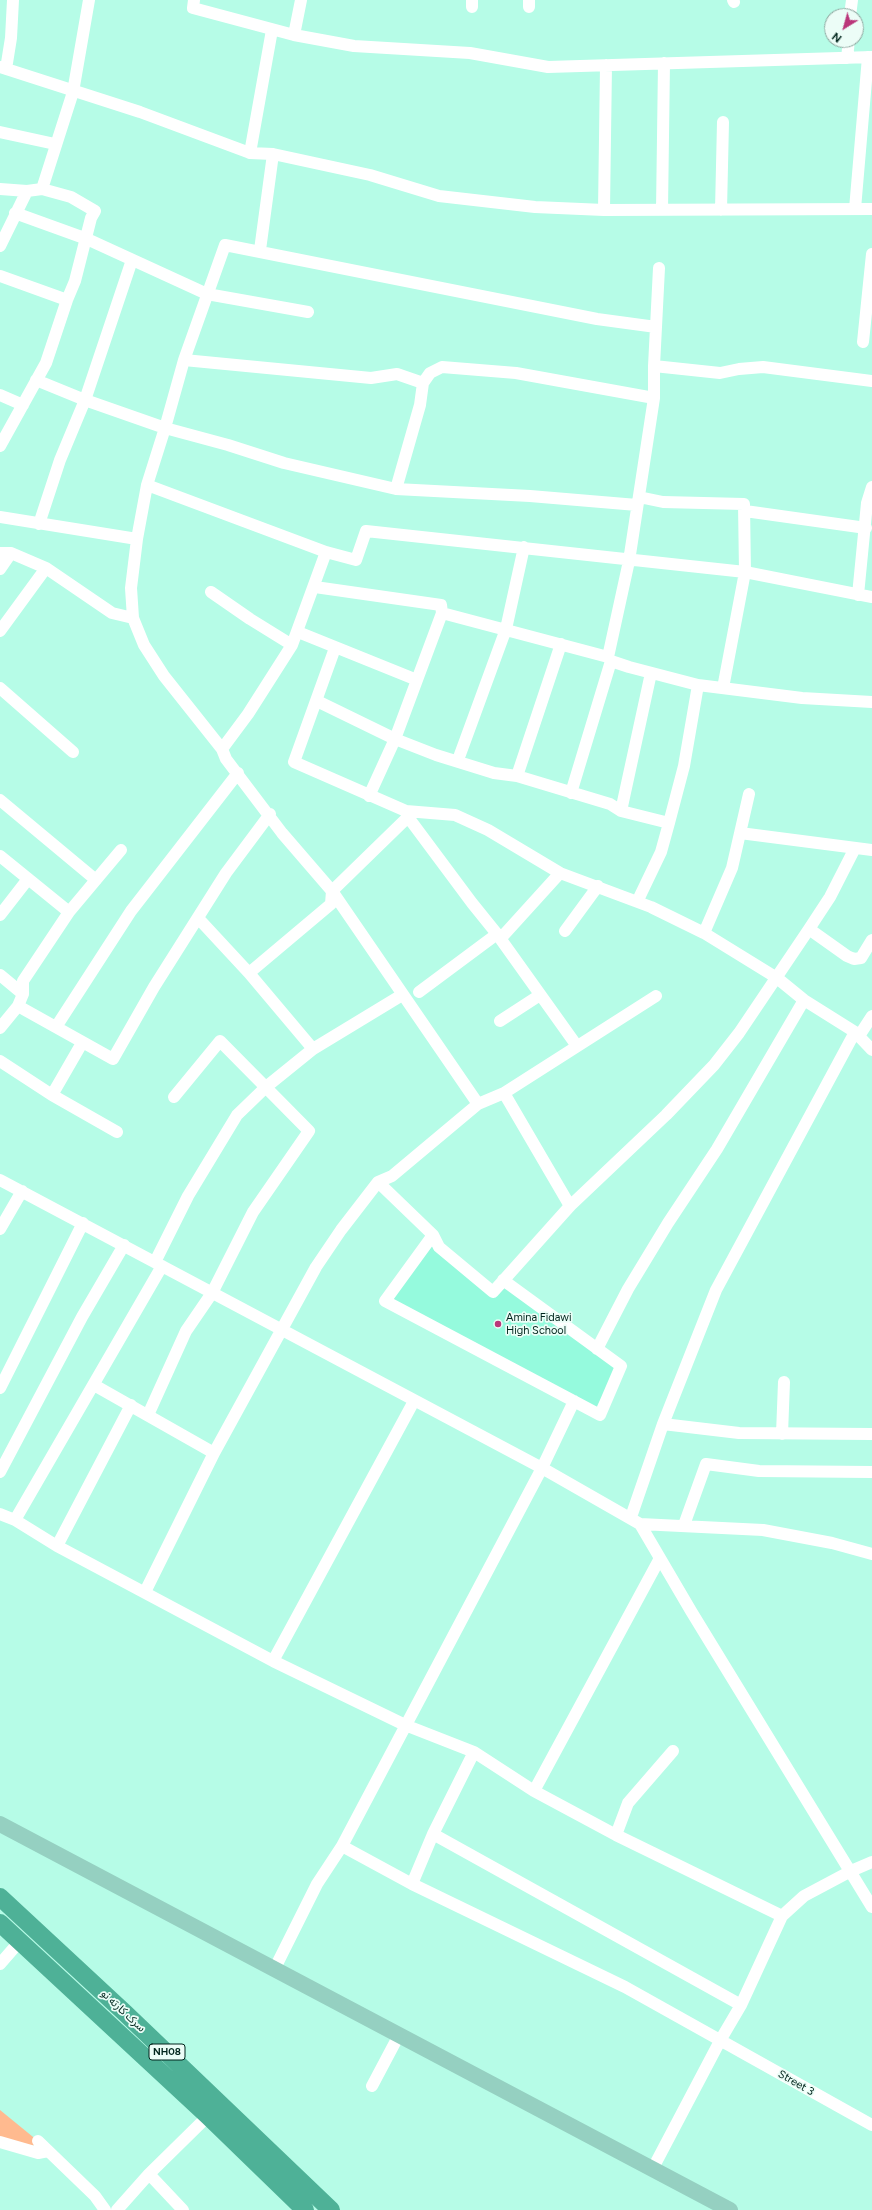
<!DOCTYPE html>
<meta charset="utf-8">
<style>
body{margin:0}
#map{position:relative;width:872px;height:2210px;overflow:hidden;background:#b6fce7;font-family:Figtree,sans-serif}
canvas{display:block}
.north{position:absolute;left:824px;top:8px;width:40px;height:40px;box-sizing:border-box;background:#ecfdf7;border:1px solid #8ea79f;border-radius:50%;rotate:217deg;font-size:11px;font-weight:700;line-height:16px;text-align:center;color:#00251c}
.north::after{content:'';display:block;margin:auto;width:14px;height:18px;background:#ba367a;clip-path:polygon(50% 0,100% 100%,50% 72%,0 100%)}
</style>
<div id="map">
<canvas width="872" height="2210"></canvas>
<div class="north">N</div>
</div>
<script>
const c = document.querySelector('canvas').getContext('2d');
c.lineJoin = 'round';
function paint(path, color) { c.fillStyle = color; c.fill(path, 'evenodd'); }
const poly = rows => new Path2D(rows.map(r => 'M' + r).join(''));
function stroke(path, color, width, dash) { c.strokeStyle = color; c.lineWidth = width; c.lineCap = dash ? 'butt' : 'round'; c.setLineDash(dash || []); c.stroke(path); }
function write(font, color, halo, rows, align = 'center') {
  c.font = font + ' Figtree,"Noto Sans Arabic",sans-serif'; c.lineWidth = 3.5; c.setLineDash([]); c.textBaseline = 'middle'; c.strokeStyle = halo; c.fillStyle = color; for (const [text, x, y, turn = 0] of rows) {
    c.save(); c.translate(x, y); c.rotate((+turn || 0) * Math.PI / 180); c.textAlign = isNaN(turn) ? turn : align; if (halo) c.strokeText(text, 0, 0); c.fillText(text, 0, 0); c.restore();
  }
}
paint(poly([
 [430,1244,494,1295,504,1283,617,1367,596,1408,388,1299]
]), '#95fadd');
paint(poly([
 [0,2110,38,2141,35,2145,31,2146,0,2139]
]), '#ffba8f');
stroke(poly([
 [194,0,193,8,294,35,354,46,470,53,548,67,872,57],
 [472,0,472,7],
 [529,0,529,7],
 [733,0,734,2],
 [850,16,852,0],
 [294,35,301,0],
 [847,58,849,40],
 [0,67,140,112,250,153,273,154,370,175,439,196,535,207,604,210,872,209],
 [6,69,11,38,13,0],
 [0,132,55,144],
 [250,153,272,30],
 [0,189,27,191,42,189,71,197,95,211,91,218,75,281,67,300,46,363,0,446],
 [42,189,73,92,89,0],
 [855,209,868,57],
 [604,210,606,65],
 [662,210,664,63],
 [721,210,723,122],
 [15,213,87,239,207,294,308,312],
 [0,246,27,191],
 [260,250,273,154],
 [0,276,67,300],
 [863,342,872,254],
 [184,360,371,378,397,374,423,383],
 [654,366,720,373,739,369,763,367,872,381],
 [36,380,85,400,165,428,228,445,284,463,396,489,530,496,637,505],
 [0,395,23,405],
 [147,485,326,552,356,560,366,531,745,572,872,597],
 [396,489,420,405,423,383,430,373,442,367,516,373,654,398],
 [639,497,663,502,744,504,745,572,723,688],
 [745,511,866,528],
 [0,517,137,539],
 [39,524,60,460,85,400,132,260],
 [0,553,11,553,46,568,112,613,133,618],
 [0,569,11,553],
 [315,587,441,605,442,613,417,680,395,739,369,796],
 [211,592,250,619,292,645],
 [858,595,867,503,872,487],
 [442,613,608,657,611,661,629,667,698,685,802,698,872,702],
 [0,631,46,568],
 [298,632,417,680],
 [335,648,294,762,406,811,455,815,488,830,560,873,651,907,704,933,777,978,804,1000,855,1032,872,1050],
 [608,657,629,561,654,398,654,366,659,268],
 [0,688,73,752],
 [317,701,395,739,436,755,494,773,517,776,610,804,621,811,669,823],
 [222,749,248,714,292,645,326,552],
 [458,760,506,629,524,547],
 [517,776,561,644],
 [571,793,611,661],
 [0,800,96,880],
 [406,811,408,817,472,903,497,934,577,1046],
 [621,811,651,673],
 [740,833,872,850],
 [0,856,69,912],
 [638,900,661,852,669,823,684,766,698,685],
 [0,915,28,879],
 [198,918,249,973,313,1049],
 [809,929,847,956,854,959,861,958,872,940],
 [565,931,598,886],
 [704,933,732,868,749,794],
 [501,938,560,873],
 [249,973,331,904,332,891,408,817],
 [0,975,23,994],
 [419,992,497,934],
 [18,1006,113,1059,154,987,226,873,270,814],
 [500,1021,540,995],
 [56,1027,131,911,238,773],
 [0,1028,18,1006,23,994,23,981,69,912,121,850],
 [859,1036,872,1016],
 [0,1061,52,1095,117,1132],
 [504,1093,570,1206],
 [52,1095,82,1043],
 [478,1104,332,891,282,833,226,759,222,749,164,676,144,645,133,618,131,588,137,539,147,485,165,428,184,360,225,245,597,319,656,327],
 [0,1180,542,1468,640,1524,691,1611,872,1907],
 [378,1182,433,1235,439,1247,493,1292,570,1206,666,1115,714,1065,739,1033,809,929,830,897,855,848],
 [0,1229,22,1191],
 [433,1235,385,1301,600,1415,621,1366,503,1280],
 [155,1262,188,1196,237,1115,266,1087,313,1049,402,995],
 [597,1349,628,1289,668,1223,717,1149,804,1000],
 [94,1385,214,1453],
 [0,1388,83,1223],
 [148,1415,186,1331,212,1293,253,1212,309,1131,220,1041,174,1097],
 [663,1424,739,1433,872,1434],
 [782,1434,784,1382],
 [0,1472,82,1317,124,1245],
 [0,1514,15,1520,57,1546,273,1661,405,1725,474,1752,534,1791,616,1835,782,1916],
 [631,1517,663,1424,716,1290,855,1032],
 [15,1520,162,1266],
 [640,1524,763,1530,832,1543,872,1554],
 [684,1525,706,1464,759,1471,872,1472],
 [57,1546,131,1405],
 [145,1592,214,1453,316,1267,341,1230,378,1182,392,1176,478,1104,504,1093,656,996],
 [273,1661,414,1401],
 [534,1791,660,1558],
 [433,1834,741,2005],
 [616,1835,628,1803,673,1751],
 [342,1846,412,1884,625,1987,872,2125],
 [412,1884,433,1834,474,1752],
 [0,1964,20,1941],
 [275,1968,317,1884,342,1846,542,1468,574,1401],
 [372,2086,399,2035],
 [38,2141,95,2196,105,2210],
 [0,2142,38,2153,48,2151],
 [652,2170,721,2039,741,2005,782,1916,804,1896,851,1871,872,1862],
 [149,2174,183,2210],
 [117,2210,149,2174,208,2116]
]), '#fff', 12);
stroke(poly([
 [0,1824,730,2210]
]), '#95d0c1', 16);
stroke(poly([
 [0,1897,125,2013,331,2210],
 [0,1923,208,2116,305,2210]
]), '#4eb197', 18);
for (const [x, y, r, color] of [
 [498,1324,4,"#ba367a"]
]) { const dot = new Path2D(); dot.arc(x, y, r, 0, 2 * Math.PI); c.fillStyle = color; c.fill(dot); stroke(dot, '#ecfdf7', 1.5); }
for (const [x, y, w] of [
 [167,2052,36]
]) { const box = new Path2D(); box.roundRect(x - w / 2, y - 8, w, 16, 3); c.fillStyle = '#ecfdf7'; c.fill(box); stroke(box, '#00251c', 1); }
write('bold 10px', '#00251c', null, [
 ["NH08",167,2052]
]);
write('11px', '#00251c', '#ecfdf7', [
 ["Amina Fidawi",506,1318],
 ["High School",506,1331]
], 'left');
write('11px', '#00251c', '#ecfdf7', [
 ["سرک کارته نو",123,2011,43],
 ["Street 3",796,2083,30]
]);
</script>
